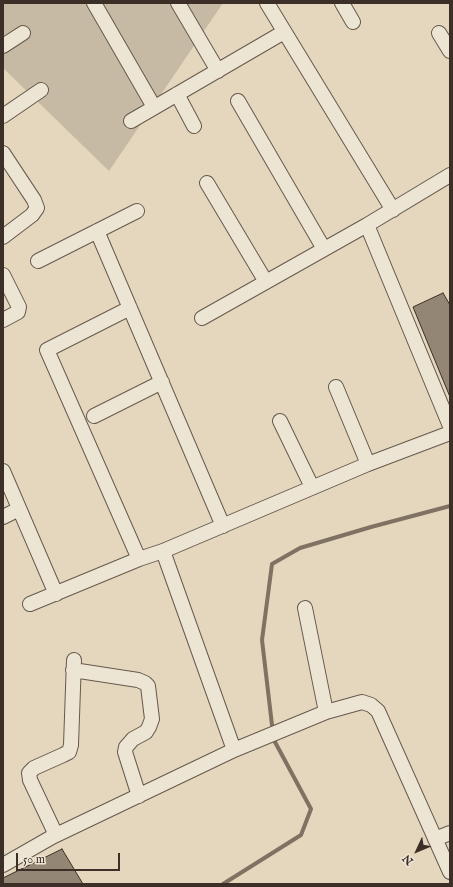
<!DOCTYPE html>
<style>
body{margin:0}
#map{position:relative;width:453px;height:887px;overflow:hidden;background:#e4d7bd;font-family:"IM FELL English",serif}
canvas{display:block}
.frame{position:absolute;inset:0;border:4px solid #3c2f27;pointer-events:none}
.north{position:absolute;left:397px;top:831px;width:40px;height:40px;-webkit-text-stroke:3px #ede5d4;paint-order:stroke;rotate:226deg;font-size:11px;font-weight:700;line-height:16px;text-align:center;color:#3c2f27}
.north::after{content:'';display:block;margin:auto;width:14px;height:18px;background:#3c2f27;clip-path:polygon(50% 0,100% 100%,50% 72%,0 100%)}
.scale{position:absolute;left:16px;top:853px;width:104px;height:18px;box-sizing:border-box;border:2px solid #3c2f27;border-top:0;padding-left:5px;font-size:12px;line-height:14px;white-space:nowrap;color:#3c2f27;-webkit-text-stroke:3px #ede5d4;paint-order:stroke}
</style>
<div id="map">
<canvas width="453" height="887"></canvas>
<div class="frame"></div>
<div class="north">N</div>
<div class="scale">50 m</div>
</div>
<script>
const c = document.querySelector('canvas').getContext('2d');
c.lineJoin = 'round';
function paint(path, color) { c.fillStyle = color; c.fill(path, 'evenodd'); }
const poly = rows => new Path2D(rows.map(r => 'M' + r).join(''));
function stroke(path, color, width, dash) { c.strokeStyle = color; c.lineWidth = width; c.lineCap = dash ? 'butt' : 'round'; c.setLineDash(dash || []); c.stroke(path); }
paint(poly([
 [3,3,223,3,109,171,3,68]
]), '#c7baa4');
stroke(poly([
 [272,725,262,640,272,564,300,548,371,527,450,506],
 [223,884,301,835,311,809,275,742]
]), '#7f7262', 4);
const building = poly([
 [443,293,450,305,450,397,413,307,443,293],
 [62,849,83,884,3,884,3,878,62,849]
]);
paint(building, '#938675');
stroke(building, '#3c2f27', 1);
const minor = poly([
 [94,3,154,107],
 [178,3,218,71],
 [267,3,393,210],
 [342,3,353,22],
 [439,33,450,51],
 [3,46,23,33],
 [177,94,194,126],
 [238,101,324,249],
 [3,116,41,90],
 [131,121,284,32],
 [3,153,34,200,37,208,32,215,3,237],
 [450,175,367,225,450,426],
 [207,183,266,282],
 [97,231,223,526],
 [38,261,137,211],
 [3,275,19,307,18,312,3,320],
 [130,308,47,350,139,559],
 [202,318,367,225],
 [336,387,368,464],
 [94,416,162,382],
 [280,421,312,487],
 [3,471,56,594],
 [3,517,19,509],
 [163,551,234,750],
 [30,604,139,559,163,551,368,464,450,433],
 [305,608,326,712],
 [73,670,138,680,145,683,148,686,152,719,149,727,146,732,133,739,126,747,125,752,139,796],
 [56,835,30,780,29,773,34,768,63,755,69,752,71,745,74,660],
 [435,839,450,833],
 [3,865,52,837,234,750,326,712,362,702,371,705,378,711,450,872]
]);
stroke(minor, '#66594c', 16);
stroke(minor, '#ede5d4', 14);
</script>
